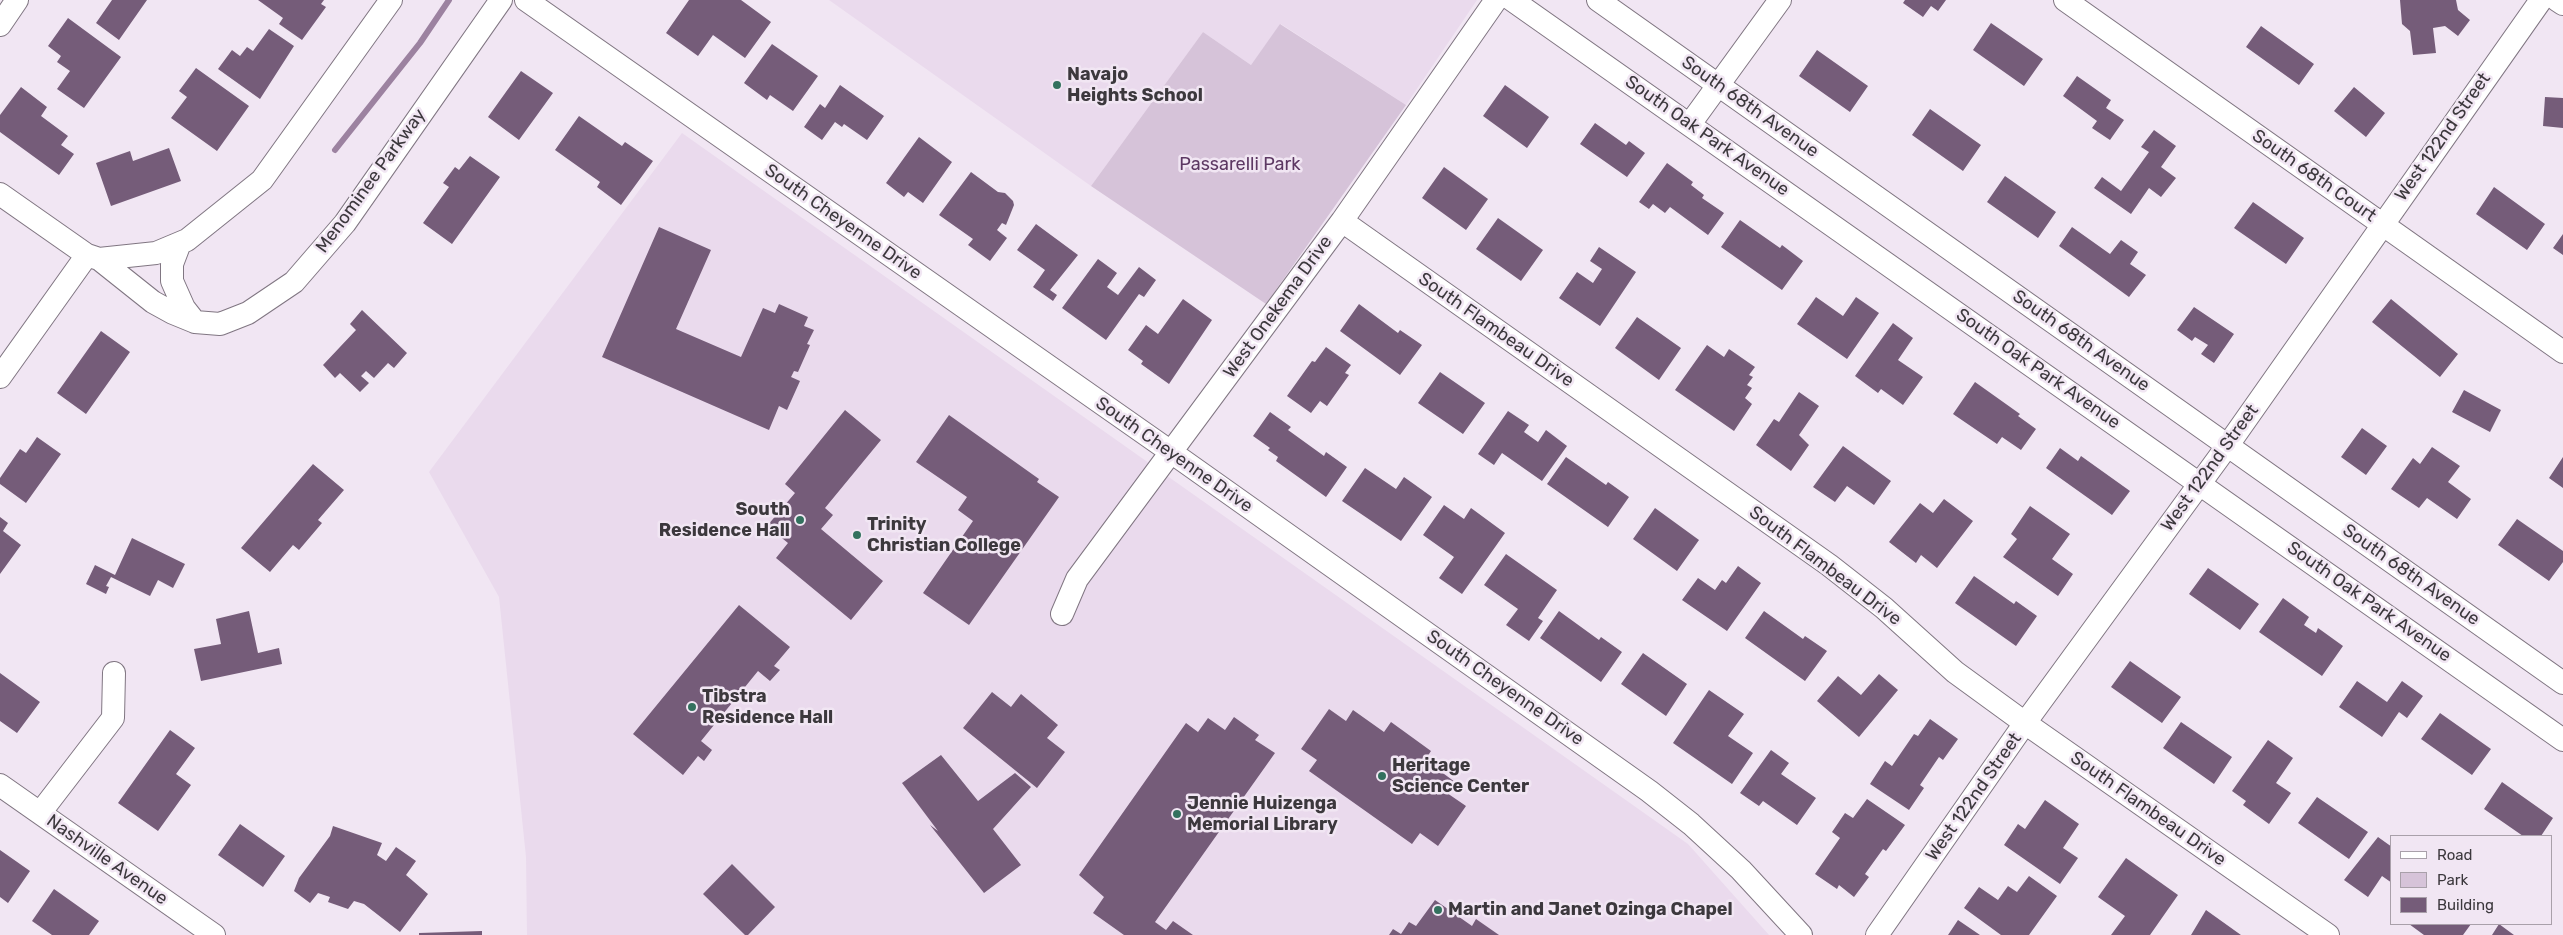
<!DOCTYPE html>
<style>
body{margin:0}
#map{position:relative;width:2563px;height:935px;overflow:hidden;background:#f1e6f3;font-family:Rubik,sans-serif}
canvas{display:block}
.legend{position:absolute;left:2390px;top:835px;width:162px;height:90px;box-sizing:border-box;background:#f1e6f3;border:1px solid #a9a0aa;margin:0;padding:6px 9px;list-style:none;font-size:15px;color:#3c383d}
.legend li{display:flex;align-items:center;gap:10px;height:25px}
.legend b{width:25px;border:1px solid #a9a0aa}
</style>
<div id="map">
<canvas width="2563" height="935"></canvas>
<ul class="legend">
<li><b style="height:6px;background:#fff"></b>Road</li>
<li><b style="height:14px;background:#d6c3d9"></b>Park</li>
<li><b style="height:14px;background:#755c79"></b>Building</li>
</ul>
</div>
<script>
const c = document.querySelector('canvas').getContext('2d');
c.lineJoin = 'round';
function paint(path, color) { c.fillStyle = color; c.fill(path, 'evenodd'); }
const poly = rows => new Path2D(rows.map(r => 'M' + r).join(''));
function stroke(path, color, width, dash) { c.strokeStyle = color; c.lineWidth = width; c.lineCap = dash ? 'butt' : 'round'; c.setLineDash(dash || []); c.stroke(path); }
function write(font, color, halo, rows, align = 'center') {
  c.font = font + ' Rubik,sans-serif'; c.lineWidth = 5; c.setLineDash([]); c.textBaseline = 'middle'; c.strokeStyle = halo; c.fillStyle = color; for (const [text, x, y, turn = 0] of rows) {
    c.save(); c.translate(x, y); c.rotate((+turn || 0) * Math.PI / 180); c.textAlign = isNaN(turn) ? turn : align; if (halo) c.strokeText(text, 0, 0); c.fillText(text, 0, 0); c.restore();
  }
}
paint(poly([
 [829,0,1477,0,1406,105,1281,24,1251,65,1203,32,1091,186],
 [682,133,1688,844,1769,935,527,935,526,857,499,597,429,472]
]), '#eadaed');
paint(poly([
 [1280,24,1406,105,1266,304,1091,186,1203,32,1251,65]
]), '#d6c3d9');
stroke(poly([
 [335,150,420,43,449,0]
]), '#9c82a0', 6);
paint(poly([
 [112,0,147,0,119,40,96,23],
 [258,0,324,0,321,4,326,7,302,40,279,24,283,18],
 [689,0,741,0,771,22,745,58,713,35,698,56,666,33],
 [1905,0,1946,0,1938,11,1931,6,1923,17,1903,3],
 [2400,0,2456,0,2458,10,2470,20,2458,36,2445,26,2433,28,2436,53,2413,55,2410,31,2402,24],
 [68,18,121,57,84,108,57,89,70,71,57,62,61,56,48,46],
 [1991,23,2043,59,2024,86,1973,50],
 [2261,26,2314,64,2299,85,2246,47],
 [269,29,294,46,260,99,218,69,232,50,240,56,247,47,253,51],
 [772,44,818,76,793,111,770,95,767,100,744,83],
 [1817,50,1868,86,1850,112,1799,76],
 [196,68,249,106,217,151,171,118,187,97,179,91],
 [521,71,553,93,519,140,488,117],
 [2077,76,2111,100,2106,108,2124,120,2110,140,2092,128,2097,121,2063,96],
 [840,85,884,116,867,140,844,124,842,127,835,122,822,140,804,127,820,104,825,108],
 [1505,85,1549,117,1527,148,1483,116],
 [21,87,47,107,41,116,68,136,61,145,74,154,59,175,0,132,0,115],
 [2354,87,2385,113,2366,137,2334,111],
 [2545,97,2563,98,2563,128,2543,126],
 [1930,109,1981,145,1963,171,1912,135],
 [579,116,622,146,625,142,653,161,621,205,597,187,600,182,555,150],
 [1595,123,1626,145,1629,141,1645,153,1627,177,1580,144],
 [2154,130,2176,146,2161,167,2176,178,2161,197,2149,188,2131,214,2094,188,2102,177,2121,191,2149,152,2141,147],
 [919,137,952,162,923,203,908,192,904,197,886,183],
 [169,148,181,181,111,206,96,163,130,151,133,161],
 [470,156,500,177,452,244,423,223,449,187,443,183,455,167,459,170],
 [1667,163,1693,182,1691,185,1704,195,1702,198,1724,213,1708,235,1670,207,1665,213,1653,204,1649,209,1639,202],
 [1444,167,1488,199,1466,230,1422,198],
 [971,172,998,192,1005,193,1013,201,1014,205,1006,225,1002,223,997,230,1007,238,990,261,968,245,973,239,939,215],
 [2005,176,2056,212,2038,238,1987,202],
 [2494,187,2545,224,2527,250,2476,214],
 [2253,202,2304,238,2286,264,2234,228],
 [1498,218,1543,250,1521,281,1476,249],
 [1740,220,1780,248,1782,245,1803,261,1782,290,1721,247],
 [1036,224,1078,255,1050,290,1057,295,1053,301,1033,287,1045,270,1017,250],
 [659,227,711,250,676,329,741,357,763,308,775,313,779,304,808,317,804,326,814,330,807,344,810,345,798,372,794,371,791,377,800,381,787,410,779,406,769,430,602,357],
 [2072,227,2110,254,2121,240,2138,252,2130,264,2146,275,2129,297,2059,246],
 [2563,234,2563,255,2553,248],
 [1599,247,1636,272,1600,326,1559,298,1577,272,1593,283,1602,269,1590,261],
 [1098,259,1117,273,1107,287,1118,295,1139,267,1156,280,1144,297,1139,294,1106,340,1062,308],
 [1816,297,1843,316,1856,297,1879,313,1847,359,1797,324],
 [1183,299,1212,320,1169,384,1141,364,1143,361,1128,350,1146,325,1158,334],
 [2391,299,2458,354,2440,377,2372,322],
 [1359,304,1398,333,1400,330,1422,345,1400,375,1340,331],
 [2194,307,2234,334,2214,363,2201,354,2208,345,2195,337,2192,341,2177,330],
 [362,310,407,353,394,368,388,363,374,378,366,371,361,376,369,383,360,392,340,373,335,378,323,365,356,330,350,324],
 [1637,317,1681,348,1659,380,1615,348],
 [1893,323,1913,338,1898,360,1923,377,1903,405,1881,389,1878,393,1855,376],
 [101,331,130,352,86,414,57,393],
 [1707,345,1724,357,1729,349,1755,367,1749,375,1753,377,1747,385,1752,388,1745,398,1752,404,1734,431,1675,390],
 [1326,347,1351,365,1345,373,1349,375,1327,406,1320,401,1311,413,1287,396,1312,361,1315,362],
 [1440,372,1485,403,1463,434,1418,403],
 [1975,382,2020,414,2018,416,2036,429,2021,450,2002,437,1997,444,1953,414],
 [2464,390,2501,410,2490,432,2452,412],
 [1799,392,1819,406,1799,435,1809,445,1791,471,1756,445,1774,419,1779,422],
 [845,410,881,440,825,508,833,515,821,529,883,581,851,620,776,558,788,543,767,526,795,493,785,484],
 [1508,411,1529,425,1524,432,1538,442,1546,430,1567,446,1542,481,1502,453,1494,465,1478,454],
 [1270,412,1291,427,1288,430,1324,456,1326,452,1347,467,1326,497,1276,461,1278,457,1268,450,1270,448,1253,436],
 [949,415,1039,479,1037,482,1059,497,969,625,923,593,973,521,958,510,967,497,916,462],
 [2362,428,2387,446,2366,475,2341,457],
 [37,437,61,454,26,503,0,484,0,478,20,449,26,453],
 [1843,446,1891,481,1874,505,1847,486,1835,502,1813,487],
 [2432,447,2460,466,2448,482,2471,499,2457,519,2427,498,2419,508,2391,489,2413,458,2420,464],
 [2060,448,2078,461,2081,456,2130,491,2112,515,2046,468],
 [1566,457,1606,485,1608,482,1629,497,1608,527,1547,484],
 [2563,457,2563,488,2549,478],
 [313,464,344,490,318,520,322,523,299,550,293,545,270,572,241,548],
 [1365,468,1396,489,1404,477,1432,497,1401,541,1342,501],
 [1944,499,1973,521,1937,568,1921,555,1916,563,1889,542,1920,503,1933,513],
 [1444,505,1464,519,1471,508,1505,533,1462,594,1439,578,1454,557,1423,535],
 [2030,506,2070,534,2052,559,2073,574,2058,596,2003,557,2017,539,2011,534],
 [1655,508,1699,540,1677,571,1633,539],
 [0,517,8,523,3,531,21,545,0,574],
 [2517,519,2563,551,2563,562,2549,581,2498,545],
 [132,538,185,564,173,588,158,580,150,596,111,577,106,586,109,587,106,594,86,584,95,565,115,575],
 [1506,554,1557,590,1538,618,1543,621,1529,641,1506,625,1518,609,1484,585],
 [1738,566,1761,583,1727,631,1682,600,1698,578,1715,590,1722,580,1726,583],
 [2208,568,2259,604,2240,630,2189,594],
 [1974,576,2014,604,2016,601,2037,616,2016,646,1955,603],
 [2283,598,2309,617,2304,625,2316,633,2318,628,2343,646,2322,676,2259,632],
 [739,605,790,647,774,666,780,670,770,681,758,671,701,741,712,750,704,761,698,756,683,775,633,734],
 [249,611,258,653,279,648,282,664,201,681,194,649,221,644,216,619],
 [1559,611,1599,640,1601,637,1622,652,1601,682,1540,638],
 [1764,611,1803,639,1805,636,1827,651,1805,681,1745,638],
 [1643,653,1687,684,1666,716,1621,684],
 [2130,661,2181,697,2162,723,2111,687],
 [0,673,40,702,17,733,0,721],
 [1879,674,1898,690,1859,737,1817,701,1838,676,1861,695],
 [2357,681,2387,702,2402,681,2423,696,2407,718,2399,712,2382,737,2339,707],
 [1709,690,1744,714,1728,736,1753,753,1732,784,1673,743],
 [992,692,1011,707,1021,694,1058,725,1047,738,1065,752,1037,788,963,728],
 [1329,709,1346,721,1353,710,1384,732,1391,722,1431,751,1425,760,1455,782,1447,793,1466,806,1438,846,1420,833,1412,844,1309,771,1317,760,1301,749],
 [2440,713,2491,749,2472,775,2421,739],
 [1234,717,1259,735,1255,740,1275,753,1155,922,1166,930,1173,921,1193,935,1124,935,1093,913,1104,897,1079,875,1186,723,1198,732,1208,718,1225,730],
 [1930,719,1958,739,1943,760,1939,757,1920,785,1924,788,1909,810,1870,784,1885,761,1892,766,1914,734,1918,736],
 [2181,722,2232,757,2214,784,2163,748],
 [170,730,195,748,176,774,191,785,158,831,118,803],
 [2268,740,2293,758,2276,783,2291,793,2269,824,2243,805,2246,801,2232,791],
 [1771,750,1789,763,1781,774,1816,798,1797,825,1763,801,1759,806,1740,793],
 [941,755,978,801,1015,773,1031,787,993,829,1021,865,984,893,930,825,938,831,902,783],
 [2502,782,2553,818,2541,836,2523,836,2484,809],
 [2317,797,2368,832,2349,859,2298,823],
 [1867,799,1905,825,1886,851,1883,849,1865,874,1869,877,1854,897,1839,885,1837,889,1815,874,1840,838,1832,832,1845,813,1853,818],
 [2045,800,2079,824,2063,848,2078,858,2060,884,2004,845,2018,824,2025,829],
 [240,824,285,856,263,887,218,855],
 [333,826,382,843,377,855,386,861,396,847,416,861,406,875,428,894,400,932,364,904,354,901,348,909,328,902,330,897,318,893,310,903,294,891,299,878,330,836],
 [2378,837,2392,847,2392,883,2382,876,2368,897,2344,880],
 [0,850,30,871,8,903,0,897],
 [2126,858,2178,895,2150,935,2111,935,2125,916,2098,897],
 [732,864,775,907,748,935,745,935,703,894],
 [2029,876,2057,896,2029,935,2001,935,1964,908,1979,887,1998,900,2008,886,2017,892],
 [54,889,99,921,89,935,52,935,32,921],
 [1435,900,1472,926,1476,919,1499,935,1389,935,1393,929,1401,934,1409,922,1416,926],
 [2206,910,2241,935,2191,935],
 [1958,920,1980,935,1948,935],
 [2409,924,2471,924,2463,935,2424,935],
 [2499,924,2514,935,2492,935],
 [482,931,482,935,419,935,419,933]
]), '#755c79');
const minor = poly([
 [526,0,1171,452,1649,791,1691,824,1741,870,1801,935],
 [1512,0,2563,740],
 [1598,0,2563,683],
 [2065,0,2563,352],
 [2557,0,2563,4],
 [0,25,17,0],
 [1690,124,1780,0],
 [0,194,87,255,99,259,153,302,173,313,195,322,220,324,248,313,294,282,345,223,501,0],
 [1342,221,1829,565,1884,608,1955,672,2025,723,2328,935],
 [180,243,172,264,172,281,184,308,195,322],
 [99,259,156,253,187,240,262,180,391,0],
 [0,377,87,255],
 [1062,614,1077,579,1342,221,1496,0],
 [0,785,214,935],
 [40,813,113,718,114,673],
 [1877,935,2025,723,2228,445,2541,0]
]);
stroke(minor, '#807682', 24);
stroke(minor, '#fff', 22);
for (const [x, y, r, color] of [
 [1057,85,5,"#33715e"],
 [800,520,5,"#33715e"],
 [857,535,5,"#33715e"],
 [692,707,5,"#33715e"],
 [1382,776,5,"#33715e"],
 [1177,814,5,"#33715e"],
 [1438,910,5,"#33715e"]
]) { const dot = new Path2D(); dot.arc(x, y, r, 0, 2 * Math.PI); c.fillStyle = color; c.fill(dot); stroke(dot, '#f1e6f3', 2); }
write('bold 18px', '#3c383d', '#f1e6f3', [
 ["Navajo",1067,75],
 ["Heights School",1067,96],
 ["South",790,510,"right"],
 ["Residence Hall",790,531,"right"],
 ["Trinity",867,525],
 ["Christian College",867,546],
 ["Tibstra",702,697],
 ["Residence Hall",702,718],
 ["Heritage",1392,766],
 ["Science Center",1392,787],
 ["Jennie Huizenga",1187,804],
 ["Memorial Library",1187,825],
 ["Martin and Janet Ozinga Chapel",1448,910]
], 'left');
write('18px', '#3c383d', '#f1e6f3', [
 ["South 68th Avenue",1750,107,35],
 ["South Oak Park Avenue",1707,136,35],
 ["West 122nd Street",2443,137,-55],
 ["South 68th Court",2314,176,35],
 ["Menominee Parkway",371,181,-54],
 ["South Cheyenne Drive",843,222,35],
 ["West Onekema Drive",1278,307,-54],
 ["South Flambeau Drive",1496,330,35],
 ["South 68th Avenue",2081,341,35],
 ["South Oak Park Avenue",2038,369,35],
 ["South Cheyenne Drive",1174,455,35],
 ["West 122nd Street",2210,468,-54],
 ["South Flambeau Drive",1825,566,37],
 ["South 68th Avenue",2411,575,35],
 ["South Oak Park Avenue",2369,602,35],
 ["South Cheyenne Drive",1505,688,35],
 ["West 122nd Street",1974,797,-55],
 ["South Flambeau Drive",2148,809,35],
 ["Nashville Avenue",107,860,35]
]);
write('18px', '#5d3863', '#f1e6f3', [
 ["Passarelli Park",1240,165]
]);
</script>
